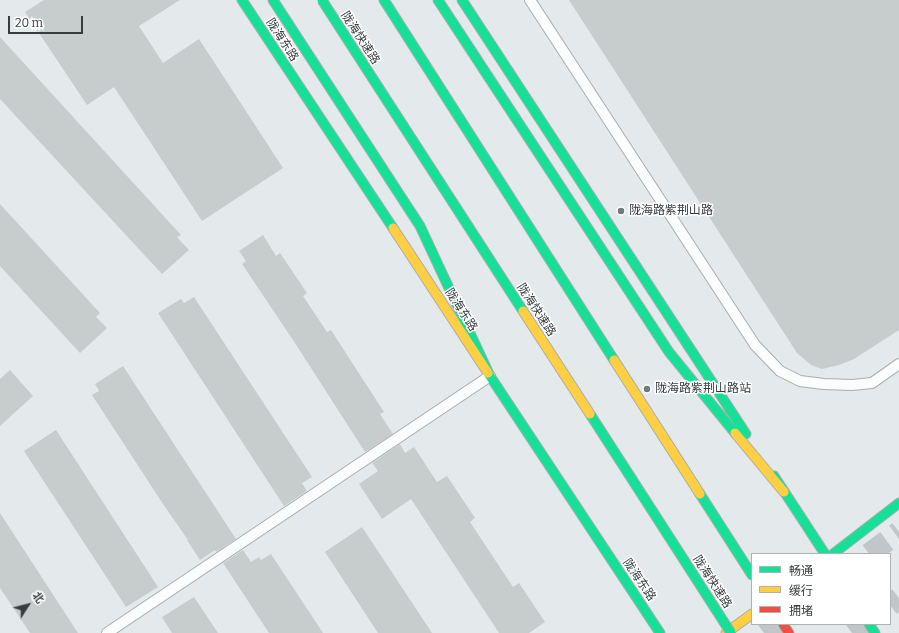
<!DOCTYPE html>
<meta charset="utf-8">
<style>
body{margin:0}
#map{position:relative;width:899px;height:633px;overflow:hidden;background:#e4eaec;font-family:Bitter,"Noto Sans SC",serif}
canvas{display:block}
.legend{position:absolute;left:751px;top:553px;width:140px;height:72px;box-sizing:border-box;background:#fff;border:1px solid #afb1b2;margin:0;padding:5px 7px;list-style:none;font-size:12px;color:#373c3e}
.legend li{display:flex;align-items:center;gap:8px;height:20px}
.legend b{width:20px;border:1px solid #afb1b2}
.north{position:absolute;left:8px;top:585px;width:40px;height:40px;-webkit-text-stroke:3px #fff;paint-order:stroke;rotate:54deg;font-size:11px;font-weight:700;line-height:16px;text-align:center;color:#373c3e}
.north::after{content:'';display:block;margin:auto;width:14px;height:18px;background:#373c3e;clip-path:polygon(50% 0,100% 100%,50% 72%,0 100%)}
.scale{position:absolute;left:8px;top:16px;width:75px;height:18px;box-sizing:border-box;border:2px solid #373c3e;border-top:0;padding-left:5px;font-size:12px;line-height:14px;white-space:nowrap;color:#373c3e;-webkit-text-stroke:3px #fff;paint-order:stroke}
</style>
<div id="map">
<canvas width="899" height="633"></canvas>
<ul class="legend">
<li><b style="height:5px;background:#16e098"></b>畅通</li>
<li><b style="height:5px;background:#ffcf43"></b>缓行</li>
<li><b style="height:5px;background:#f24e42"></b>拥堵</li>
</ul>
<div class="north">北</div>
<div class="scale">20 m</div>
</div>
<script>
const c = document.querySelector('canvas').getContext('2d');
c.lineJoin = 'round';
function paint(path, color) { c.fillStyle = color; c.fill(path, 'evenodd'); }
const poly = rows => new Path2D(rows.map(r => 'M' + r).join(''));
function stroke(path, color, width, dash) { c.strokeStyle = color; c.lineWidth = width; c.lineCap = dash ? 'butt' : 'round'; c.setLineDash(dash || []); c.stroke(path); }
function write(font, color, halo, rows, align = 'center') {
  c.font = font + ' Bitter,"Noto Sans SC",serif'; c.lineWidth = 3; c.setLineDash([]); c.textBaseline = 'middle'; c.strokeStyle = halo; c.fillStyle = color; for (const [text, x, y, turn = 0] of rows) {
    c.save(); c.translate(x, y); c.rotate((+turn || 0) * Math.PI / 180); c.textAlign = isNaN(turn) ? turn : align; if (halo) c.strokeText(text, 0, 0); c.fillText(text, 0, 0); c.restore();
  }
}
paint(poly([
 [44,0,180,0,139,26,163,63,199,39,283,168,202,221,114,87,87,105,25,12],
 [569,0,899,0,899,330,854,359,839,365,822,369,811,365,797,353],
 [0,37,181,235,177,237,189,250,162,274,0,99],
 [0,204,100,313,96,317,107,328,80,353,0,266],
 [263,235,276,256,280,253,307,293,303,296,327,332,331,330,384,412,380,414,393,434,365,452,295,343,242,264,246,261,239,251],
 [194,297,312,477,302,483,307,491,284,506,158,313,181,299,184,303],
 [123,366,236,539,216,552,215,550,200,560,187,540,188,540,163,504,92,395,99,391,95,384],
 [10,370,33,396,0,426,0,379],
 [56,430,158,587,126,607,24,451],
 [400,444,405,453,414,447,437,482,447,476,475,518,470,522,513,587,519,583,545,622,529,633,499,633,411,499,382,519,359,484,378,471,372,463],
 [0,513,78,633,30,633,0,588],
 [362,527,432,633,378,633,325,552],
 [243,550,251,562,259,557,261,560,271,554,323,633,269,633,223,563],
 [194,597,218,633,172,633,162,617]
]), '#c7cccd');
stroke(poly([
 [869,554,899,532],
 [890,605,899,598],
 [764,633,776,624],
 [852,633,864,624]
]), '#c1c7c9', 22, [22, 11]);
const lane = poly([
 [530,0,755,345,780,371,800,381,824,384,852,385,872,383,899,364],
 [107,633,490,376]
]);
const fast = poly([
 [242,0,393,228],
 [273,0,420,226,490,376],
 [384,0,614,360],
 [438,0,669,352,735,433],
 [462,0,746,434],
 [488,373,660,633],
 [774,476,825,554],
 [700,494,752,575],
 [833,554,899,503],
 [869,624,875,633]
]);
const slow = poly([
 [393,228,488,373],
 [614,360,700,494],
 [735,433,784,492],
 [726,633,752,614]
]);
const jam = poly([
 [783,624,789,633]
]);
stroke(lane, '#a8adae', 12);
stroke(fast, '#a8adae', 11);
stroke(slow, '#a8adae', 11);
stroke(jam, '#a8adae', 11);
stroke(lane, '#fbfcfc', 10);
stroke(fast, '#16e098', 9);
stroke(slow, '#ffcf43', 9);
stroke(jam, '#f24e42', 9);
const fastBridge = poly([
 [322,0,523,311],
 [590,414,731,633]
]);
const slowBridge = poly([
 [523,311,590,414]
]);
stroke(fastBridge, '#a8adae', 11, []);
stroke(slowBridge, '#a8adae', 11, []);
stroke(fastBridge, '#16e098', 9);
stroke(slowBridge, '#ffcf43', 9);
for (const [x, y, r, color] of [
 [621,211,4,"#74797b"],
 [647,389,4,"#74797b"]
]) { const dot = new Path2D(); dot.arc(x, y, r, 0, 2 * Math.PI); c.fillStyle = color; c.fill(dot); stroke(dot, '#fff', 1.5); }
write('12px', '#373c3e', '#fff', [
 ["陇海快速路",360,38,57],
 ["陇海东路",282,40,57],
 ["陇海东路",461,310,57],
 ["陇海快速路",536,310,57],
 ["陇海东路",639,580,56],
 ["陇海快速路",712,582,57]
]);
write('12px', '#373c3e', '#fff', [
 ["陇海路紫荆山路",629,211],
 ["陇海路紫荆山路站",655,389]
], 'left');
</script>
